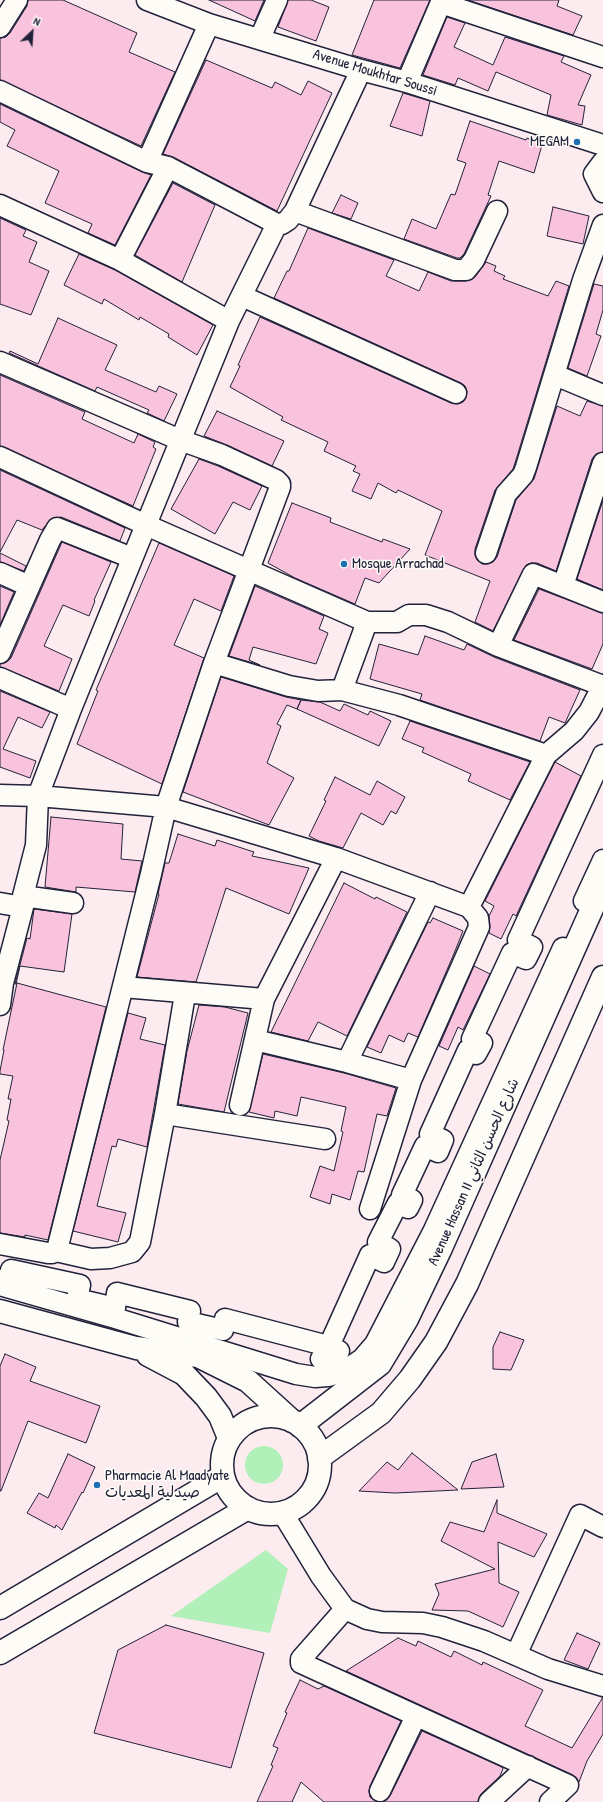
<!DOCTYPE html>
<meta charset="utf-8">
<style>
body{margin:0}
#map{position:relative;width:603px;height:1802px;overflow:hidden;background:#fcebef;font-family:"Patrick Hand",sans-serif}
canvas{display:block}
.north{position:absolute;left:12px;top:12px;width:40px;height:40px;-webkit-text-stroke:3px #fdfcf7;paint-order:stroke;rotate:25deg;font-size:11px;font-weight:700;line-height:16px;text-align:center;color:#22223b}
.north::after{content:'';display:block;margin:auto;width:14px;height:18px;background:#22223b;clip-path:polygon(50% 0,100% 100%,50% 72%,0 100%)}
</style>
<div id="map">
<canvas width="603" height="1802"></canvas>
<div class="north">N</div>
</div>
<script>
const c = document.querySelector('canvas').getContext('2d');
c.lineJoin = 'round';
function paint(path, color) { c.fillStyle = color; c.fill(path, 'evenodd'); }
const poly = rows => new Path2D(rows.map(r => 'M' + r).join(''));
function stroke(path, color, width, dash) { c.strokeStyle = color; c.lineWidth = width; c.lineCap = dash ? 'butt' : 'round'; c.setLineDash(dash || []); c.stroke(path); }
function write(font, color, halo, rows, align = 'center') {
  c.font = font + ' "Patrick Hand","Playpen Sans Arabic",sans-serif'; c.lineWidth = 3; c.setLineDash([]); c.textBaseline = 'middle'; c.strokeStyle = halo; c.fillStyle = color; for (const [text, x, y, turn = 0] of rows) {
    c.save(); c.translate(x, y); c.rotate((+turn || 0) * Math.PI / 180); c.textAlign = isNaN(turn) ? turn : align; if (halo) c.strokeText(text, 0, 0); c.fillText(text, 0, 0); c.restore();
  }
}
paint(poly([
 '245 1465a19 19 0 1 1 38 0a19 19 0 1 1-38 0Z',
 [266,1550,288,1569,270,1633,171,1616]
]), '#b1f0b8');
const building = poly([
 [28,0,63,0,137,33,129,52,175,72,141,146,0,80,0,38,6,37,10,33,27,6,28,0],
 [209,0,264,0,255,21,209,0],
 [288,0,311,0,329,7,316,41,278,27,288,0],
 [374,0,430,0,400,68,352,55,374,0],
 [468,0,559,0,557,6,582,16,573,35,468,0],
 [447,17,465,23,454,47,493,65,505,37,564,56,561,62,591,75,578,105,585,106,582,125,547,115,551,95,496,72,488,91,458,78,455,85,423,75,447,17],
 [206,60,272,88,275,82,301,95,308,81,332,93,277,211,173,157,163,154,206,60],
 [403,93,430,101,422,136,390,126,403,93],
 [0,104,142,172,151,175,115,245,88,233,92,224,45,203,59,171,7,146,15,130,0,122,0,104],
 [470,121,526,140,527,138,542,145,534,173,499,161,488,195,491,196,485,209,464,254,460,258,457,258,404,239,412,219,436,229,451,194,455,195,466,163,457,160,470,121],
 [173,183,215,205,182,282,135,255,173,183],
 [341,195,358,203,351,219,332,213,341,195],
 [553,207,589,216,583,244,547,236,553,207],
 [0,218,26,230,23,236,37,242,29,262,49,271,31,315,0,304,0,218],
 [308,228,394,260,386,276,419,291,428,272,451,281,466,281,475,277,486,262,496,266,494,271,505,276,503,279,548,296,556,281,569,286,515,463,513,469,495,490,475,549,475,555,477,560,482,564,488,564,493,562,497,557,516,500,534,479,557,406,580,416,587,401,603,406,603,452,596,454,592,459,556,571,537,563,531,563,526,565,493,631,475,622,490,581,425,555,442,511,398,490,396,493,378,483,371,499,352,491,360,474,353,471,356,466,324,451,328,442,281,420,283,417,230,387,240,366,238,365,260,317,451,403,458,404,463,402,466,398,467,391,465,386,461,383,274,298,287,271,289,271,308,228],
 [79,254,115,270,213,325,197,355,168,337,169,334,140,317,139,320,104,299,102,304,64,285,79,254],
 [594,284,603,286,603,310,596,334,601,336,587,376,568,368,594,284],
 [58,318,117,345,105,370,156,392,159,386,177,394,164,421,147,413,149,410,97,387,95,391,9,353,10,351,38,364,58,318],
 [0,375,85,412,82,419,134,443,138,434,155,442,153,447,156,449,133,506,0,446,0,375],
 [217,411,284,441,272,466,227,445,204,436,217,411],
 [199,459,218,466,262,486,250,510,233,502,215,534,171,509,199,459],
 [0,470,125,528,120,541,61,517,51,519,42,530,17,520,0,552,0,470],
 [603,500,603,590,577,579,603,500],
 [292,503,331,518,330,522,382,542,383,539,410,549,379,583,365,578,355,604,348,601,295,578,268,563,292,503],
 [62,542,111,562,94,600,95,601,89,616,63,605,44,646,72,659,59,691,0,667,0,664,6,662,11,658,62,542],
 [159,543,234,576,221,611,194,599,174,645,204,658,162,784,77,744,98,691,96,690,159,543],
 [0,553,26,566,24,571,0,562,0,553],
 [0,586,14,592,0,625,0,586],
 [255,586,324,616,319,629,328,633,316,664,253,647,249,660,260,665,229,656,255,586],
 [539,589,603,613,603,644,592,669,514,640,539,589],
 [425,636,464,650,467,644,494,657,580,690,565,723,549,717,540,741,420,700,422,694,370,679,379,644,418,655,425,636],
 [221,677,286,697,301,700,297,709,287,705,277,724,281,726,267,763,294,778,269,825,183,792,221,677],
 [0,691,50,712,42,728,18,717,3,749,36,761,30,778,0,767,0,691],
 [301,700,320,702,340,711,344,704,368,715,370,711,391,721,379,746,297,709,301,700],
 [410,721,530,762,510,800,468,781,471,774,422,752,424,748,402,739,410,721],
 [555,762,581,776,516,916,513,914,501,939,489,933,490,926,489,916,494,906,485,901,555,762],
 [335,777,370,795,377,781,405,797,396,814,391,811,383,825,361,813,343,848,319,841,309,836,326,801,324,800,335,777],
 [51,817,123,824,121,859,142,861,135,892,76,887,76,892,45,887,51,817],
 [178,834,215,846,217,840,254,852,252,856,309,868,289,914,226,888,196,982,137,977,159,894,158,894,165,863,169,863,178,834],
 [344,883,375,899,376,897,407,912,347,1036,318,1022,308,1041,271,1032,344,883],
 [34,909,72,914,64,972,20,966,16,984,15,984,27,938,30,939,34,909],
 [433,918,463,931,453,956,418,1037,408,1033,404,1042,389,1035,381,1053,367,1047,428,922,430,923,433,918],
 [474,966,490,974,463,1030,458,1027,448,1050,439,1046,474,966],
 [17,983,106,1007,48,1240,25,1235,25,1237,0,1233,0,1160,9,1121,7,1120,11,1099,8,1099,13,1076,0,1074,0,1071,4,1050,3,1050,17,983],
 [199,1005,225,1007,248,1013,224,1112,178,1104,187,1051,199,1005],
 [128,1013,146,1018,140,1039,165,1045,147,1147,118,1139,116,1147,112,1146,97,1206,126,1213,118,1242,73,1231,128,1013],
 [263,1054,344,1073,396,1088,387,1116,377,1114,364,1172,358,1171,350,1200,332,1194,330,1204,310,1197,320,1166,334,1171,343,1132,341,1131,346,1107,301,1097,297,1116,275,1111,274,1118,249,1112,263,1054],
 [500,1332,524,1340,511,1370,493,1369,493,1347,500,1332],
 [5,1354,36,1367,30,1381,100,1406,86,1443,28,1421,1,1491,0,1491,0,1366,5,1354],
 [412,1453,458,1490,395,1493,359,1491,387,1462,398,1470,412,1453],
 [68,1454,95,1467,83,1493,82,1492,62,1530,56,1525,55,1528,27,1513,39,1493,48,1498,68,1454],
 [496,1454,504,1487,461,1489,472,1462,496,1454],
 [497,1500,497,1513,547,1534,534,1557,498,1542,499,1583,519,1592,503,1627,468,1611,432,1610,439,1594,435,1584,495,1569,441,1541,450,1522,484,1532,497,1500],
 [166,1625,264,1653,231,1768,94,1733,118,1650,166,1625],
 [577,1633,600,1643,588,1669,564,1660,577,1633],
 [398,1638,416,1646,418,1641,451,1657,454,1651,482,1665,483,1662,543,1690,525,1726,572,1748,603,1697,603,1734,587,1761,579,1782,573,1775,346,1671,398,1638],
 [300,1680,318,1689,324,1686,401,1721,370,1786,369,1791,370,1797,378,1802,324,1802,301,1782,292,1802,257,1802,273,1766,271,1765,278,1748,273,1746,287,1713,285,1712,300,1680],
 [422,1731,502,1767,503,1769,500,1776,481,1794,478,1802,382,1802,390,1796,422,1731]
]);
paint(building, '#f9c3dd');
stroke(building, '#22223b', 1);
const street = poly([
 [147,0,209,24,361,70,407,82,603,145],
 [441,3,603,57],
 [0,27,17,0],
 [260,38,277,0],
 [407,82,442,0],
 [0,91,147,162,168,167,277,224],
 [147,162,209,24],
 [603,162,594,174,603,192],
 [0,205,120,260,229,321],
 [295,211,455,270,466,270,474,260,497,211],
 [120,260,168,167],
 [242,296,456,393],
 [0,362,180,440,222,455,276,480,280,484,280,487,214,663,166,807,151,874,58,1246,56,1251,52,1253,48,1253,0,1244],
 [555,375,603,395],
 [0,457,146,525,367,622,397,622,409,615,426,615,448,622,498,646,603,686],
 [603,463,563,586,603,602],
 [486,553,506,494,523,475,526,467,583,280,603,225],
 [0,573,29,586],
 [498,646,533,574,563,586],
 [0,653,50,540,57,528,132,558],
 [214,663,289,686,318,691,342,690,399,705,546,755],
 [0,678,71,709],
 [342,690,367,622],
 [0,795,38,796,71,709,229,321,277,224,282,224,288,220,295,211,361,70],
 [23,896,73,903],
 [584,901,603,860],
 [0,903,23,907],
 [123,987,264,999],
 [0,1005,3,983,23,907,23,896,36,845,38,796,166,807,336,858,469,907,546,755,574,731,589,712,603,685],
 [255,1040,347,1062,430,892],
 [347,1062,411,1080],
 [240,1105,264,999,336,858],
 [165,1114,325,1139],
 [370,1209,411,1080,479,927,478,918,469,907],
 [56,1251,91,1259,110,1258,132,1252,140,1242,165,1114,185,994],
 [0,1280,8,1282,11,1270,80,1285,77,1299,115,1308,117,1293,190,1311,188,1322,223,1330,225,1319,328,1346,321,1359,333,1364,339,1351,329,1346,370,1255,384,1262,390,1249,378,1242,398,1203,408,1208,412,1200,402,1195,425,1146,438,1152,443,1140,430,1134,468,1050,476,1054,482,1043,472,1039,512,953,526,959,532,947,518,940,603,755],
 [0,1285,115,1318,296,1374,315,1377,328,1376,339,1373,350,1367,362,1359,375,1344,434,1230,563,948],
 [282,1512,321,1576,345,1609,367,1619,382,1622,423,1623,442,1627,484,1641,548,1669,603,1686],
 [345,1609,301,1659,301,1663,568,1785,550,1802],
 [516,1655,580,1515,603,1527],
 [380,1791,416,1716],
 [489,1802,528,1766]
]);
const secondary = poly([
 [0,1311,136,1348,198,1356,248,1381,292,1421],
 [148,1355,184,1374,206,1397,220,1416,229,1438],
 '222 1465a49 49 0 1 1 98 0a49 49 0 1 1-98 0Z',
 [300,1426,380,1364,407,1319,441,1248,603,884],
 [319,1458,381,1413,410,1379,436,1342,467,1284,603,977],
 [0,1608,223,1476],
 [0,1653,248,1508]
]);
stroke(street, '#22223b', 23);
stroke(secondary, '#22223b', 25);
stroke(street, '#fdfcf7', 20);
stroke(secondary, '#fdfcf7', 22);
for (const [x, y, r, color] of [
 [577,142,4,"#1f6fb2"],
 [344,564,4,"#1f6fb2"],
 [97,1485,4,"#1f6fb2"]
]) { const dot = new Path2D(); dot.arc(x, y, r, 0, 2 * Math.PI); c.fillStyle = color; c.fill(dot); stroke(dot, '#fdfcf7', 1.5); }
write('15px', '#22223b', '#fdfcf7', [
 ["Avenue Moukhtar Soussi",375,73,17],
 ["Avenue Hassan II شارع الحسن الثاني",474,1172,-66]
]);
write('15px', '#22223b', '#fdfcf7', [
 ["MEGAM",569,142,"right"],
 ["Mosque Arrachad",352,564],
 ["Pharmacie Al Maadyate",105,1476],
 ["صيدلية المعديات",105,1493]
], 'left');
</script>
